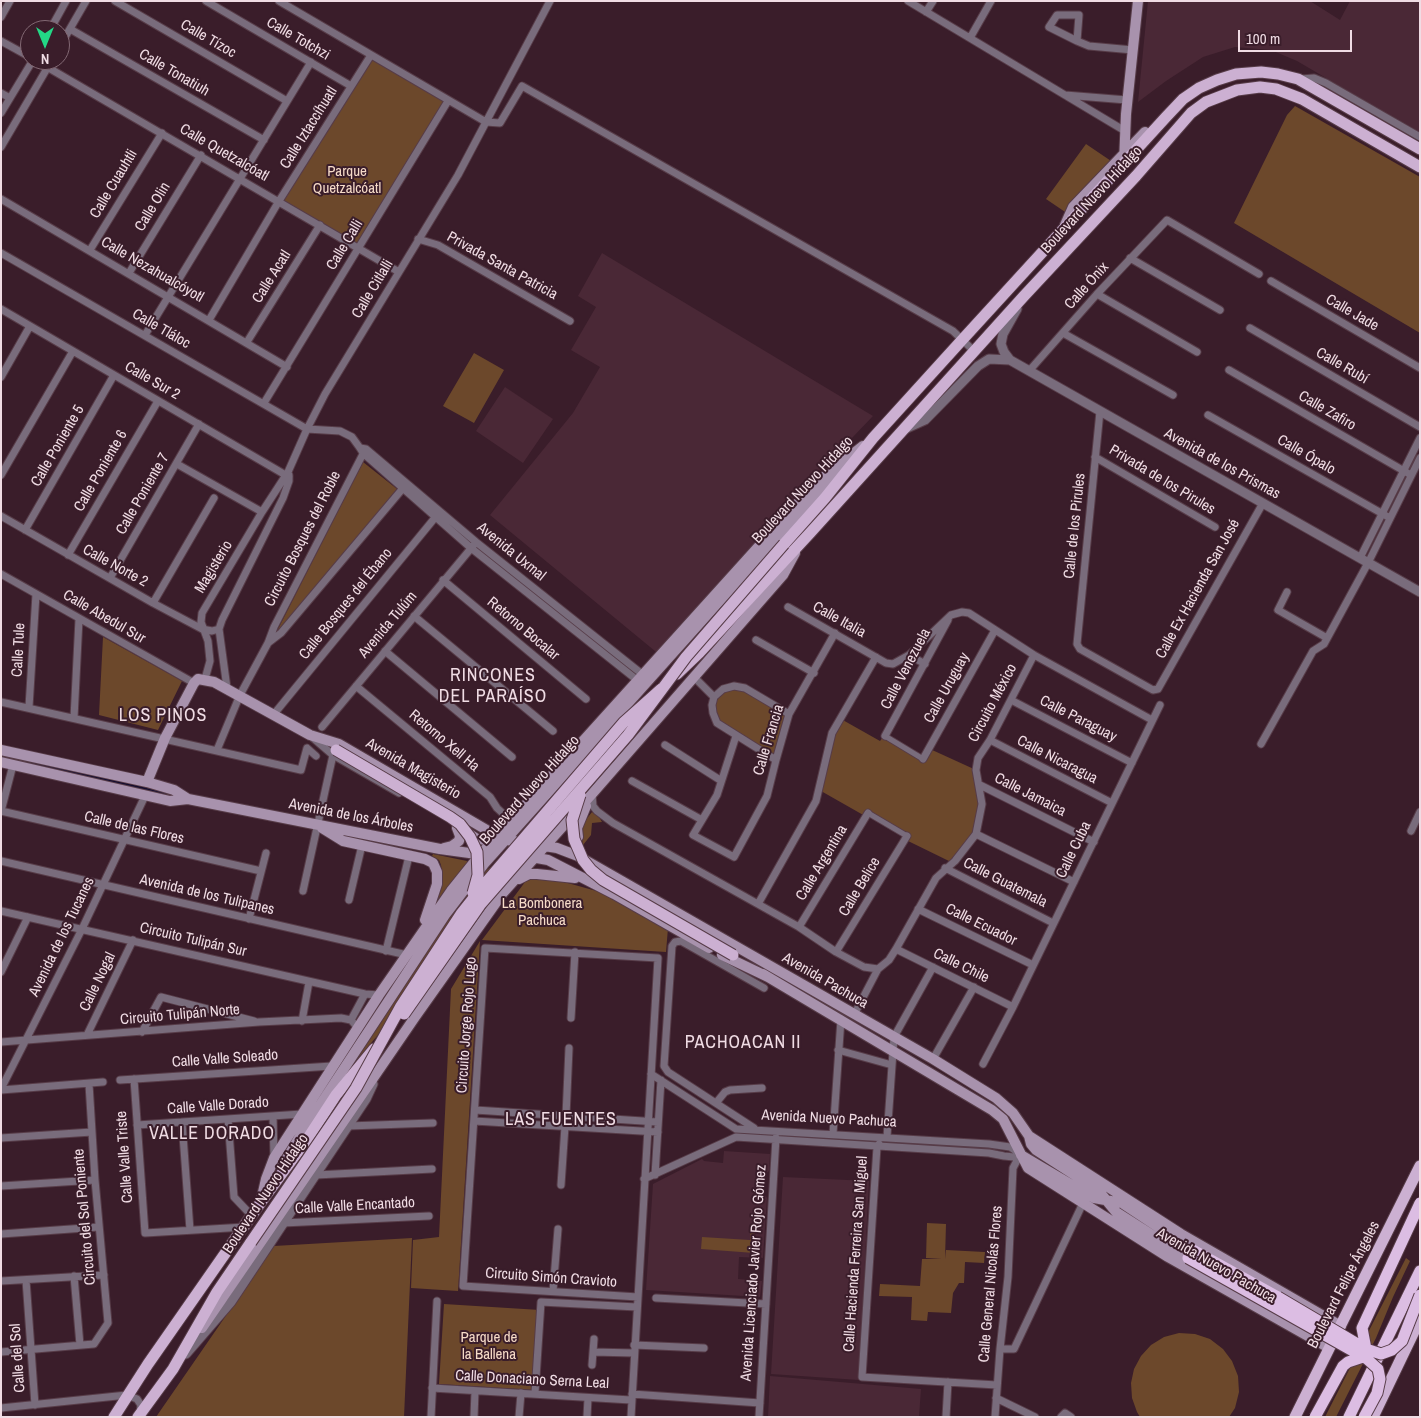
<!DOCTYPE html>
<meta charset="utf-8">
<style>
body{margin:0}
#map{position:relative;width:1421px;height:1418px;overflow:hidden;background:#3a1d2a;font-family:"Archivo Narrow",sans-serif}
canvas{display:block}
.frame{position:absolute;inset:0;border:2px solid #f0dce4;pointer-events:none}
.north{position:absolute;left:20px;top:20px;width:50px;height:50px;box-sizing:border-box;background:#3a1d2a;border:1px solid #836974;border-radius:50%;rotate:180deg;font-size:14px;font-weight:700;line-height:20px;text-align:center;color:#f0dce4}
.north::after{content:'';display:block;margin:auto;width:18px;height:22px;background:#23d886;clip-path:polygon(50% 0,100% 100%,50% 72%,0 100%)}
.scale{position:absolute;left:1238px;top:30px;width:114px;height:22px;box-sizing:border-box;border:2px solid #f0dce4;border-top:0;padding-left:6px;font-size:15px;line-height:18px;white-space:nowrap;color:#f0dce4;-webkit-text-stroke:4px #3a1d2a;paint-order:stroke}
</style>
<div id="map">
<canvas width="1421" height="1418"></canvas>
<div class="frame"></div>
<div class="north">N</div>
<div class="scale">100 m</div>
</div>
<script>
const c = document.querySelector('canvas').getContext('2d');
c.lineJoin = 'round';
function paint(path, color) { c.fillStyle = color; c.fill(path, 'evenodd'); }
const poly = rows => new Path2D(rows.map(r => 'M' + r).join(''));
function stroke(path, color, width, dash) { c.strokeStyle = color; c.lineWidth = width; c.lineCap = dash ? 'butt' : 'round'; c.setLineDash(dash || []); c.stroke(path); }
function write(font, color, halo, rows, align = 'center') {
  c.font = font + ' "Archivo Narrow",sans-serif'; c.lineWidth = 4; c.setLineDash([]); c.textBaseline = 'middle'; c.strokeStyle = halo; c.fillStyle = color; for (const [text, x, y, turn = 0] of rows) {
    c.save(); c.translate(x, y); c.rotate((+turn || 0) * Math.PI / 180); c.textAlign = isNaN(turn) ? turn : align; if (halo) c.strokeText(text, 0, 0); c.fillText(text, 0, 0); c.restore();
  }
}
paint(poly([
 [1148,1,1310,1,1340,20,1350,1,1420,1,1420,133,1297,61,1271,50,1235,47,1203,57,1166,81,1138,102],
 [602,253,873,416,809,483,661,656,490,515,573,413,600,367,571,350,596,307,578,296],
 [505,387,553,419,523,463,476,431],
 [724,1151,770,1154,769,1171,764,1175,763,1192,767,1198,763,1258,739,1257,738,1279,762,1281,760,1297,646,1290,653,1184,702,1159,704,1161,723,1163],
 [783,1177,869,1181,859,1380,771,1374],
 [770,1376,921,1389,919,1417,768,1417]
]), '#4a2836');
paint(poly([
 [372,58,445,102,359,245,283,200],
 [1295,106,1420,177,1420,333,1234,223,1287,115],
 [1086,144,1117,165,1074,218,1046,199],
 [474,353,504,370,474,423,443,406],
 [363,462,397,489,287,623,277,631],
 [103,637,182,681,158,730,99,715],
 [745,688,789,714,776,760,717,723,714,697,723,689],
 [841,719,880,741,883,737,924,760,930,749,976,770,981,805,975,834,951,862,906,840,907,836,868,812,865,816,821,791,827,747],
 [592,812,599,817,602,822,592,823,591,835,583,845,581,835,584,822],
 [433,854,467,861,467,864,431,912,443,880,441,865,439,860,432,856],
 [497,862,403,1005,341,1079,448,918,483,873],
 [532,879,564,882,611,895,668,928,666,952,482,940,525,882],
 [480,941,458,1291,411,1288,413,1240,439,1237,451,989],
 [927,1223,946,1224,945,1259,946,1250,985,1252,984,1263,965,1262,964,1283,959,1283,953,1293,951,1313,928,1312,927,1321,911,1320,912,1297,879,1296,880,1284,920,1286,922,1259,942,1259,926,1258],
 [751,1227,755,1228,754,1253,701,1249,702,1237,750,1240],
 [412,1238,404,1417,156,1417,274,1246],
 [1406,1258,1410,1261,1393,1297,1376,1338,1336,1417,1325,1417],
 [444,1304,540,1310,534,1390,439,1384],
 [1179,1333,1195,1334,1210,1339,1223,1349,1232,1361,1238,1376,1239,1392,1235,1408,1229,1417,1140,1417,1137,1412,1132,1398,1131,1383,1134,1369,1141,1356,1151,1345,1164,1337]
]), '#6c482b');
stroke(poly([
 [1,756,176,796]
]), '#130c2f', 2.5);
const pedestrian = poly([
 [885,736,923,759],
 [868,813,907,836]
]);
const minor = poly([
 [115,1,287,101],
 [206,1,351,86],
 [279,1,486,122,500,123,522,86,953,331,974,351],
 [908,1,1125,131],
 [926,12,933,1],
 [1,17,10,1],
 [70,29,264,140],
 [50,30,66,1],
 [970,38,991,1],
 [1,41,30,57],
 [1077,41,1079,15,1057,15,1049,27,1077,41,1089,46,1133,50],
 [60,46,86,1],
 [35,60,399,272],
 [1301,79,1314,78,1326,83,1420,137],
 [1,93,10,98],
 [1065,95,1127,100],
 [1,113,33,60],
 [1,147,52,60],
 [1,199,287,367],
 [418,239,438,245,570,321],
 [90,250,162,133],
 [1,253,307,429,340,431,352,437,360,448,363,453,471,548,637,680],
 [1130,258,1220,310],
 [129,273,201,155],
 [1271,281,1420,368],
 [1097,294,1197,352],
 [1,309,289,477],
 [209,320,279,201,371,55],
 [1250,328,1420,427],
 [1063,333,1173,395],
 [145,335,311,62],
 [247,342,320,225],
 [1229,370,1411,475],
 [1029,371,1097,294,1167,220,1259,274],
 [1,377,30,326],
 [264,403,448,101],
 [1100,411,1077,644,1080,649,1153,690,1158,689,1263,503],
 [1208,415,1390,518],
 [360,448,366,449,476,542,642,674],
 [1095,457,1215,527],
 [177,464,262,512],
 [1,475,73,351],
 [1,516,153,603,202,629,212,631,219,629],
 [25,530,114,375],
 [68,555,158,401],
 [1360,558,1420,438],
 [1,574,194,683],
 [110,578,199,424],
 [443,580,586,699],
 [1287,592,1278,610,1327,638],
 [153,603,214,498],
 [788,607,886,663,893,664,909,655,951,615,962,612,969,613,1034,655,1152,720],
 [414,616,553,731],
 [756,640,814,673],
 [268,643,281,633,404,487],
 [385,651,512,757],
 [909,655,925,664],
 [694,677,714,697],
 [205,679,210,661,208,641,201,622,202,613,262,512,288,472,307,429,325,394,458,175,550,1],
 [356,686,490,797,497,808,511,821],
 [227,688,219,629,222,620,283,498,289,481,289,475],
 [1011,700,1132,763],
 [1,702,301,770,307,748,316,756],
 [29,707,36,594],
 [274,714,438,514],
 [74,718,79,619],
 [322,727,473,546],
 [736,736,717,795,693,835,734,857,767,796,776,760,789,714,835,633],
 [885,736,948,620],
 [312,737,333,755,399,793],
 [990,740,1112,803],
 [1261,744,1313,651,1324,644,1368,563,1420,458],
 [665,745,720,780],
 [217,750,240,695,268,643,274,627,365,450],
 [923,759,995,630],
 [776,760,717,723,713,713,712,705,714,697,723,689,734,686,745,688,789,714],
 [632,781,702,820],
 [980,785,1094,842],
 [592,794,593,806,597,811,613,823,799,927,836,952,864,967,878,969,889,960,896,949,936,878,955,861,976,834,982,804,976,770,978,758,990,740,1034,655],
 [1,811,261,871],
 [1,811,13,765],
 [1411,831,1420,812],
 [976,834,1074,882],
 [1,861,407,955],
 [945,868,1053,923],
 [303,891,333,755],
 [349,900,362,845],
 [758,904,816,801,832,733,876,657],
 [918,909,1033,965],
 [1,911,365,994,379,995],
 [249,919,266,853],
 [799,927,868,813],
 [896,949,1013,1007],
 [386,951,409,856],
 [836,952,907,836],
 [1,972,28,917],
 [856,1011,878,969],
 [571,1018,575,952],
 [351,1020,365,994],
 [302,1021,309,982],
 [142,1032,161,997,254,1021],
 [87,1035,133,940],
 [1,1042,259,1022,341,1018,351,1020,358,1028],
 [838,1050,892,1065],
 [933,1059,974,987],
 [983,1064,1013,1007,1160,705],
 [651,1074,736,1129,989,1144,1010,1147,1020,1154],
 [134,1079,145,1233,245,1227],
 [120,1080,332,1066],
 [1,1089,82,929,145,796],
 [1,1090,103,1082],
 [716,1103,725,1092,730,1090,762,1088],
 [475,1110,658,1122],
 [273,1116,274,1158],
 [566,1116,569,1048],
 [228,1119,234,1197,252,1216],
 [474,1121,658,1132],
 [182,1122,190,1230],
 [137,1125,302,1114],
 [348,1126,433,1123],
 [754,1128,668,1072,664,1066,672,946,675,942,681,941,764,988],
 [833,1134,841,1019],
 [887,1137,894,1037,933,967],
 [1,1138,92,1132],
 [879,1144,877,1147,862,1377,997,1385],
 [316,1175,432,1169],
 [655,1175,661,1080],
 [644,1179,736,1137,989,1153,1004,1156,1014,1157,1020,1154],
 [561,1185,565,1126],
 [1,1186,95,1180],
 [283,1223,429,1216],
 [1,1234,99,1227],
 [74,1276,80,1345],
 [26,1280,35,1405],
 [1,1281,104,1275],
 [553,1291,558,1229],
 [656,1298,766,1304],
 [634,1345,704,1348],
 [1000,1349,1014,1349,1083,1203],
 [1,1352,94,1344,108,1323,95,1180,89,1084],
 [593,1352,634,1353],
 [592,1365,594,1339],
 [432,1388,631,1400],
 [535,1393,541,1302,637,1307],
 [632,1394,760,1403],
 [996,1398,1035,1417],
 [1,1408,127,1395,137,1399,141,1405,140,1413],
 [431,1417,437,1301],
 [474,1417,475,1391],
 [519,1417,521,1393],
 [587,1417,588,1398],
 [631,1417,658,958,485,948,463,1286,638,1297],
 [759,1417,776,1138],
 [946,1417,948,1382],
 [995,1417,1000,1349,1008,1277,1013,1168,1020,1155],
 [1061,1417,1065,1413,1071,1417]
]);
const tertiary = poly([
 [1017,309,1003,334,1001,344,1004,352,1010,360,1420,592],
 [905,429,925,420,978,366,989,359,1010,360],
 [186,1354,231,1302,366,1099,373,1084]
]);
const secondary = poly([
 [1124,163,1126,114,1138,1],
 [1065,225,1073,207,1145,132],
 [1,750,147,782,174,790,188,799],
 [1,762,170,801,188,799,440,849,484,855],
 [147,782,165,738,194,683,198,679,214,682,310,735,339,744,497,836,507,840,557,848,578,856,933,1059,996,1098,1013,1113,1029,1136,1031,1144,1036,1150,1098,1190,1116,1212,1188,1258],
 [322,828,343,841,425,859,433,863,437,872,437,884,425,920],
 [466,832,477,839,488,840,496,837],
 [578,837,577,828,586,806],
 [444,848,452,846,459,841,460,836,457,828],
 [531,857,548,860,614,894,709,948],
 [519,879,529,874,537,874,575,878],
 [722,955,768,977],
 [763,974,992,1110,1003,1119,1028,1168,1168,1257,1329,1348],
 [1029,1136,1181,1234,1341,1326],
 [1021,1155,1094,1198,1122,1203,1193,1250],
 [282,1167,303,1131,445,915,468,885,484,864,716,605,839,472],
 [261,1201,266,1179,274,1158,379,995,451,891,480,855,815,484,863,446],
 [202,1328,415,1017,502,894,592,794,783,575,795,553]
]);
const primary = poly([
 [784,544,825,498,873,438,962,340,1166,117,1183,99,1199,88,1217,80,1236,74,1261,72,1278,74,1298,79,1420,149],
 [677,674,699,653,810,533,1024,296,1136,176,1191,113,1206,102,1237,90,1260,87,1276,89,1302,99,1420,167],
 [114,1417,148,1364,261,1202,308,1138,336,1095,374,1049],
 [138,1417,173,1369,217,1292,251,1242],
 [1295,1417,1420,1166],
 [1373,1417,1420,1319]
]);
const trunk = poly([
 [1193,1250,1278,1297],
 [1349,1417,1420,1271]
]);
stroke(pedestrian, '#573c48', 7);
stroke(minor, '#573c48', 9);
stroke(tertiary, '#573c48', 11);
stroke(secondary, '#573c48', 12);
stroke(primary, '#573c48', 13);
stroke(trunk, '#573c48', 13);
stroke(pedestrian, '#796c7c', 5);
stroke(minor, '#796c7c', 7);
stroke(tertiary, '#796c7c', 9);
stroke(secondary, '#a892ad', 10);
stroke(primary, '#ccb0d2', 11);
stroke(trunk, '#dcbde3', 11);
const primaryBridge = poly([
 [336,750,450,817,460,824,470,837,477,852,478,875,473,893],
 [580,795,572,820,574,839,583,860,591,870,603,880,733,955],
 [404,1014,480,905,628,735,686,657,784,544],
 [251,1242,356,1088,401,1006,461,914,488,880,624,722,661,689]
]);
const trunkBridge = poly([
 [1188,1258,1367,1359,1378,1369,1380,1379,1377,1393,1364,1417],
 [1278,1297,1366,1349,1381,1354,1392,1350,1402,1341,1420,1295],
 [1366,1349,1362,1328,1420,1203],
 [1315,1417,1343,1366,1348,1362,1363,1357]
]);
stroke(primaryBridge, '#573c48', 13, []);
stroke(trunkBridge, '#573c48', 13, []);
stroke(primaryBridge, '#ccb0d2', 11);
stroke(trunkBridge, '#dcbde3', 11);
write('15px', '#f0dce4', '#3a1d2a', [
 ["Calle Tízoc",208,39,30],
 ["Calle Totchzi",298,39,30],
 ["Calle Tonatiuh",174,73,30],
 ["Calle Iztaccíhuatl",309,128,-58],
 ["Calle Quetzalcóatl",224,153,30],
 ["Calle Cuauhtli",114,184,-59],
 ["Boulevard Nuevo Hidalgo",1092,200,-47],
 ["Calle Olin",153,207,-59],
 ["Calle Calli",345,245,-59],
 ["Privada Santa Patricia",502,266,29],
 ["Calle Nezahualcóyotl",152,270,30],
 ["Calle Acatl",272,277,-58],
 ["Calle Ónix",1087,286,-48],
 ["Calle Citlalli",373,289,-59],
 ["Calle Jade",1352,313,30],
 ["Calle Tláloc",161,329,30],
 ["Calle Rubí",1342,366,30],
 ["Calle Sur 2",152,381,30],
 ["Calle Zafiro",1327,411,30],
 ["Calle Poniente 5",58,446,-60],
 ["Calle Ópalo",1306,455,30],
 ["Avenida de los Prismas",1222,464,29],
 ["Calle Poniente 6",101,471,-60],
 ["Privada de los Pirules",1162,480,31],
 ["Boulevard Nuevo Hidalgo",803,490,-47],
 ["Calle Poniente 7",143,494,-60],
 ["Calle de los Pirules",1075,526,-84],
 ["Circuito Bosques del Roble",303,539,-63],
 ["Avenida Uxmal",511,552,39],
 ["Calle Norte 2",115,566,29],
 ["Magisterio",214,567,-59],
 ["Calle Ex Hacienda San José",1198,589,-61],
 ["Calle Bosques del Ébano",346,604,-51],
 ["Calle Abedul Sur",104,617,30],
 ["Calle Italia",839,620,29],
 ["Avenida Tulúm",388,625,-50],
 ["Retorno Bocalar",523,629,40],
 ["Calle Tule",19,650,-87],
 ["Calle Venezuela",906,669,-62],
 ["Calle Uruguay",947,688,-61],
 ["Circuito México",993,703,-62],
 ["Calle Paraguay",1078,719,27],
 ["Calle Francia",769,740,-73],
 ["Retorno Xell Ha",444,741,40],
 ["Calle Nicaragua",1057,760,27],
 ["Avenida Magisterio",413,769,30],
 ["Boulevard Nuevo Hidalgo",530,790,-48],
 ["Calle Jamaica",1030,795,27],
 ["Avenida de los Árboles",351,816,11],
 ["Calle de las Flores",134,828,13],
 ["Calle Cuba",1074,850,-64],
 ["Calle Argentina",822,863,-59],
 ["Calle Guatemala",1005,883,27],
 ["Calle Belice",860,887,-59],
 ["Avenida de los Tulipanes",207,895,13],
 ["Calle Ecuador",981,925,26],
 ["Avenida de los Tucanes",62,937,-64],
 ["Circuito Tulipán Sur",193,940,13],
 ["Calle Chile",961,966,26],
 ["Avenida Pachuca",825,981,30],
 ["Calle Nogal",98,982,-64],
 ["Circuito Tulipán Norte",180,1015,-5],
 ["Circuito Jorge Rojo Lugo",467,1025,-86],
 ["Calle Valle Soleado",225,1059,-4],
 ["Calle Valle Dorado",218,1106,-4],
 ["Avenida Nuevo Pachuca",829,1119,3],
 ["Calle Valle Triste",125,1157,-94],
 ["Boulevard Nuevo Hidalgo",266,1194,-56],
 ["Calle Valle Encantado",355,1206,-3],
 ["Circuito del Sol Poniente",85,1217,-95],
 ["Calle Hacienda Ferreira San Miguel",856,1254,-86],
 ["Avenida Nuevo Pachuca",1216,1266,30],
 ["Avenida Licenciado Javier Rojo Gómez",754,1273,-86],
 ["Circuito Simón Cravioto",551,1278,4],
 ["Calle General Nicolás Flores",991,1284,-85],
 ["Boulevard Felipe Ángeles",1344,1285,-63],
 ["Calle del Sol",18,1358,-94],
 ["Calle Donaciano Serna Leal",532,1380,3]
]);
write('15px', '#f6dbc8', '#3a1d2a', [
 ["Parque",347,172],
 ["Quetzalcóatl",347,189],
 ["La Bombonera",542,904],
 ["Pachuca",542,921],
 ["Parque de",489,1338],
 ["la Ballena",489,1355]
]);
c.letterSpacing = '1px';
write('18px', '#f0dce4', '#3a1d2a', [
 ["RINCONES",493,676],
 ["DEL PARAÍSO",493,697],
 ["LOS PINOS",163,716],
 ["PACHOACAN II",743,1043],
 ["LAS FUENTES",561,1120],
 ["VALLE DORADO",212,1134]
]);
c.letterSpacing = '0px';
</script>
